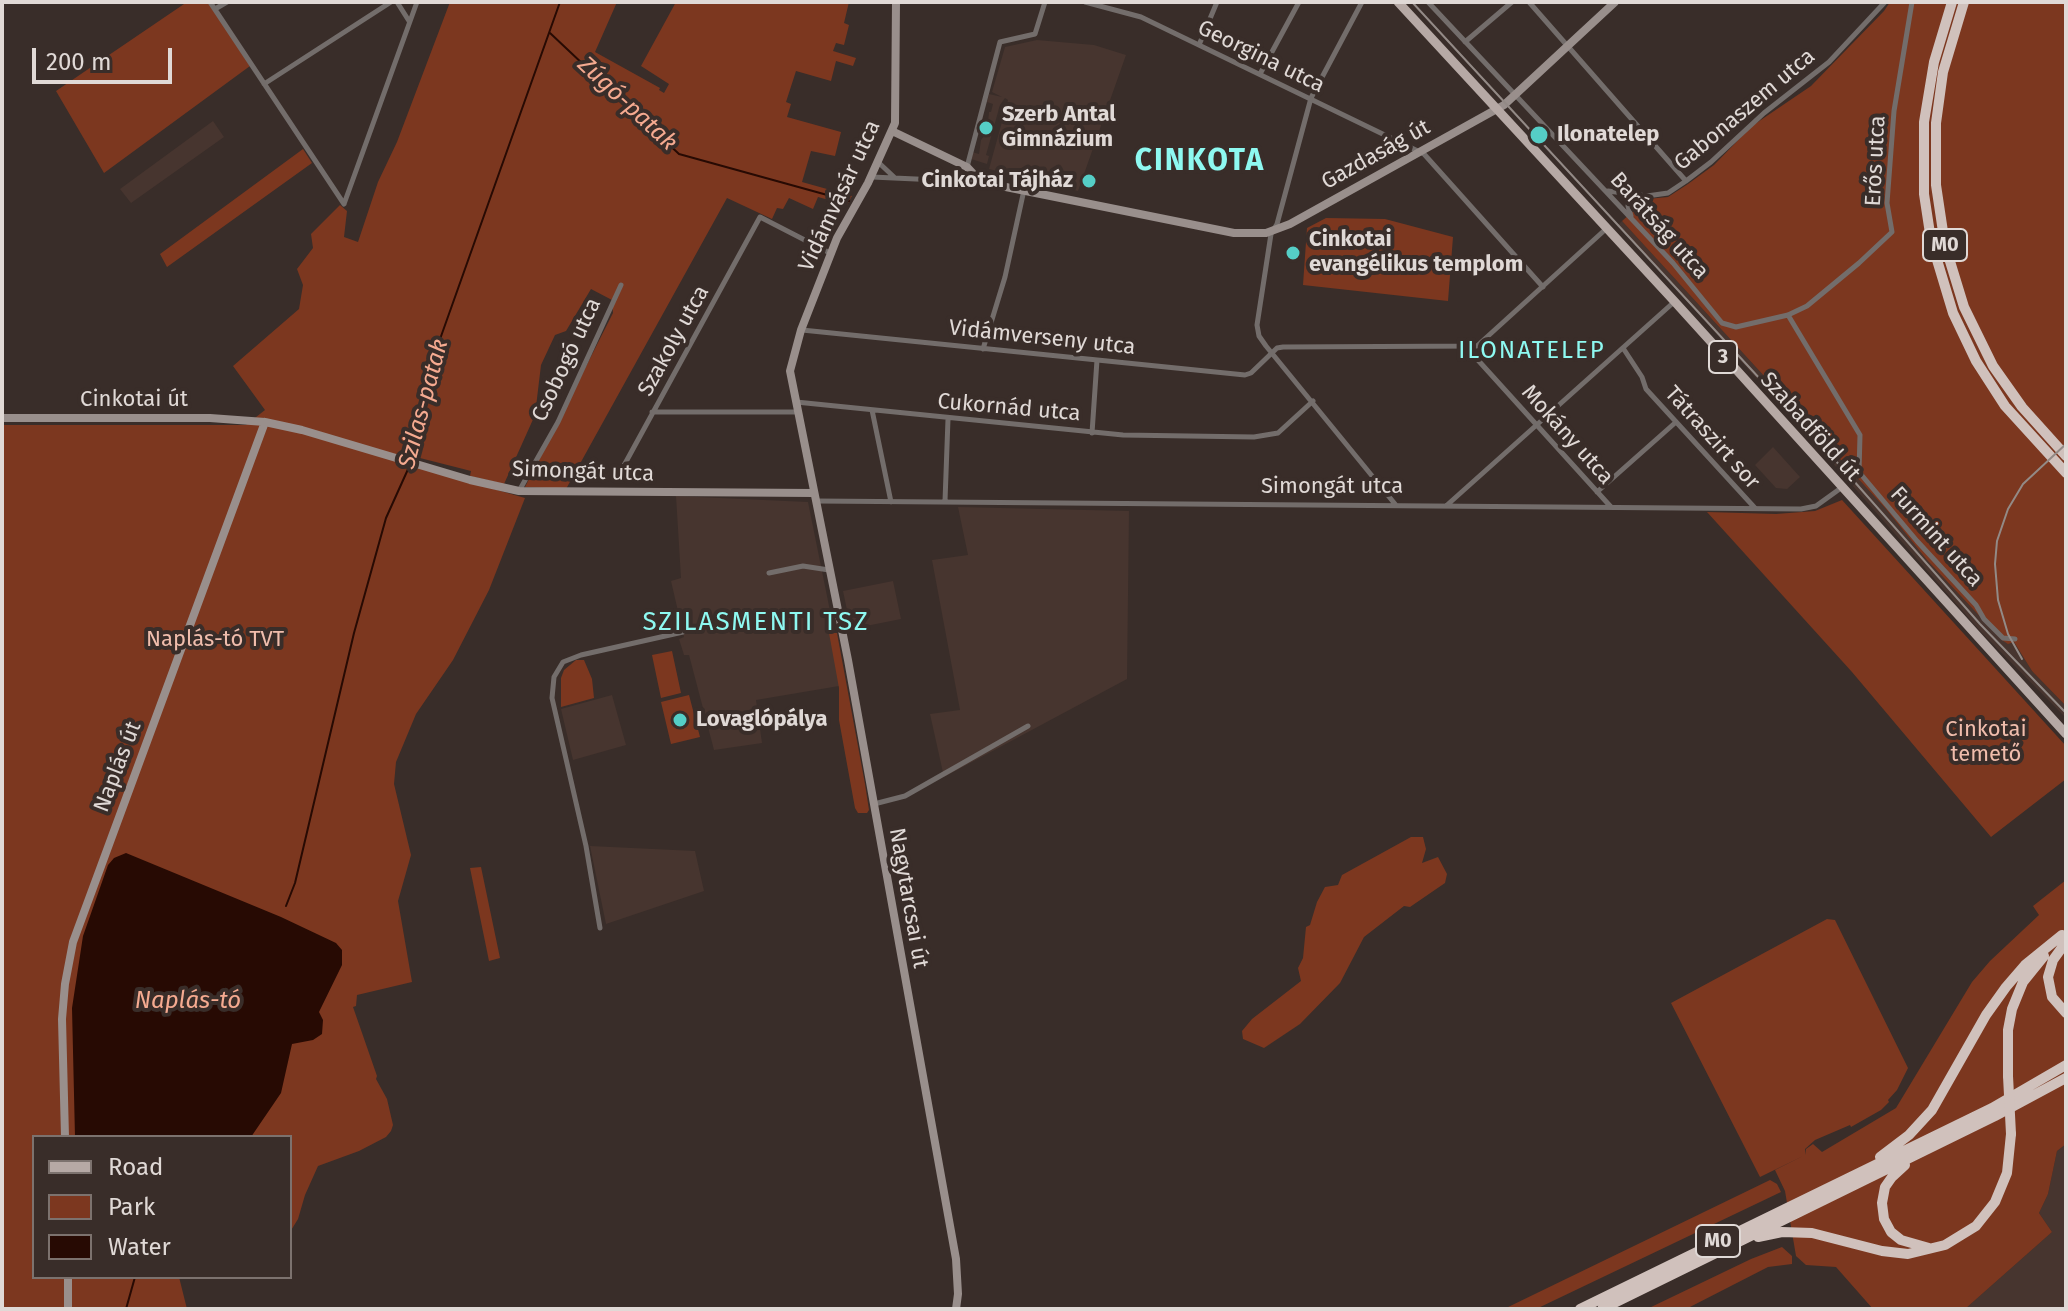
<!DOCTYPE html>
<meta charset="utf-8">
<style>
body{margin:0}
#map{position:relative;width:2068px;height:1311px;overflow:hidden;background:#392d29;font-family:"Fira Sans",sans-serif}
canvas{display:block}
.frame{position:absolute;inset:0;border:4px solid #e0d9d6;pointer-events:none}
.legend{position:absolute;left:32px;top:1135px;width:260px;height:144px;box-sizing:border-box;background:#392d29;border:2px solid #7c726e;margin:0;padding:10px 14px;list-style:none;font-size:24px;color:#e0d9d6}
.legend li{display:flex;align-items:center;gap:16px;height:40px}
.legend b{width:40px;border:2px solid #7c726e}
.scale{position:absolute;left:32px;top:48px;width:140px;height:36px;box-sizing:border-box;border:4px solid #e0d9d6;border-top:0;padding-left:10px;font-size:24px;line-height:28px;white-space:nowrap;color:#e0d9d6;-webkit-text-stroke:6px #392d29;paint-order:stroke}
</style>
<div id="map">
<canvas width="2068" height="1311"></canvas>
<div class="frame"></div>
<ul class="legend">
<li><b style="height:10px;background:#b6a9a5"></b>Road</li>
<li><b style="height:22px;background:#7c371f"></b>Park</li>
<li><b style="height:22px;background:#270a03"></b>Water</li>
</ul>
<div class="scale">200 m</div>
</div>
<script>
const c = document.querySelector('canvas').getContext('2d');
c.lineJoin = 'round';
function paint(path, color) { c.fillStyle = color; c.fill(path, 'evenodd'); }
const poly = rows => new Path2D(rows.map(r => 'M' + r).join(''));
function stroke(path, color, width, dash) { c.strokeStyle = color; c.lineWidth = width; c.lineCap = dash ? 'butt' : 'round'; c.setLineDash(dash || []); c.stroke(path); }
function write(font, color, halo, rows, align = 'center') {
  c.font = font + ' "Fira Sans",sans-serif'; c.lineWidth = 8; c.setLineDash([]); c.textBaseline = 'middle'; c.strokeStyle = halo; c.fillStyle = color; for (const [text, x, y, turn = 0] of rows) {
    c.save(); c.translate(x, y); c.rotate((+turn || 0) * Math.PI / 180); c.textAlign = isNaN(turn) ? turn : align; if (halo) c.strokeText(text, 0, 0); c.fillText(text, 0, 0); c.restore();
  }
}
paint(poly([
 [1037,40,1094,45,1126,55,1078,191,989,169,1008,100,1005,98,1000,105,986,155,989,156,987,164,971,159,972,152,979,154,981,140,984,136,977,133,981,120,988,122,989,112,991,112,993,104,987,102,989,94,1002,97,992,92,1005,47],
 [213,121,224,137,131,203,120,189],
 [1622,221,1886,509,1927,560,2002,640,2014,642,2032,671,2066,706,2066,718,1981,632,1823,452,1618,225],
 [1773,447,1800,477,1787,489,1776,488,1755,465],
 [676,496,808,502,845,685,756,700,762,743,714,750,689,655,684,655,679,639,684,637,671,581,681,578],
 [958,507,1129,511,1127,679,944,777,930,714,960,710,932,560,968,555],
 [893,581,901,619,851,629,843,591],
 [612,695,626,745,573,760,561,709],
 [590,846,695,851,704,891,606,924],
 [2066,1144,2066,1309,1965,1309,2052,1232,2039,1213,2048,1194,2057,1151]
]), '#47352f');
paint(poly([
 [187,2,209,2,250,66,104,173,56,91],
 [450,2,492,4,494,2,617,2,595,52,660,88,659,90,664,93,669,84,641,66,676,2,849,2,844,23,849,25,844,45,836,43,833,51,856,58,853,66,836,61,831,81,796,71,786,102,791,104,787,117,841,132,835,156,811,151,802,182,852,196,847,205,818,197,813,209,789,198,783,209,777,208,772,219,727,198,566,489,525,487,613,313,612,300,591,289,566,331,555,335,541,365,535,415,504,484,470,476,471,471,420,458,417,467,525,498,489,590,453,660,416,714,396,762,394,784,411,855,398,901,412,982,357,995,356,1006,353,1007,377,1076,376,1079,387,1099,393,1125,391,1131,386,1137,359,1151,318,1166,305,1195,298,1219,290,1232,290,1137,34,1137,34,1277,179,1277,187,1309,2,1309,2,425,246,425,265,410,233,366,299,309,303,285,297,269,313,248,311,234,340,205,347,211,344,237,358,242,378,182,397,142],
 [1890,2,2066,2,2066,706,2032,671,2014,642,2008,644,2002,640,1927,560,1886,509,1622,221,1647,199,1668,197,1688,184,1714,165,1752,126,1811,86,1884,11],
 [303,149,312,163,167,267,160,254],
 [1326,218,1385,219,1453,237,1448,301,1303,285,1307,228],
 [1842,500,2066,746,2066,779,1991,837,1852,672,1707,512,1776,514,1815,511],
 [829,633,837,633,865,784,869,810,867,813,858,813,855,808,839,720,839,688],
 [672,651,681,693,661,698,652,655],
 [576,660,584,660,592,679,594,698,561,707,561,678,564,670],
 [689,695,700,737,671,744,661,702],
 [1411,837,1423,837,1426,849,1422,863,1438,857,1447,874,1445,883,1410,907,1404,906,1364,937,1340,983,1300,1024,1264,1048,1243,1039,1242,1031,1252,1019,1301,981,1298,968,1303,958,1306,927,1310,925,1317,902,1325,887,1338,885,1342,875],
 [481,867,500,958,489,961,470,868],
 [2066,880,2066,1144,2057,1151,2048,1194,2039,1213,2052,1232,1965,1309,1873,1309,1836,1267,1806,1265,1796,1256,1785,1191,1775,1170,1803,1156,1760,1177,1671,1003,1827,919,1835,920,1908,1068,1897,1090,1888,1100,1889,1102,1881,1110,1851,1127,1850,1125,1815,1140,1805,1149,1806,1155,1806,1149,1813,1144,1822,1152,1896,1108,1972,982,1990,961,2039,915,2033,906],
 [1770,1180,1777,1184,1781,1192,1536,1309,1504,1309],
 [1782,1247,1792,1256,1792,1264,1768,1267,1686,1309,1647,1309,1751,1259]
]), '#7c371f');
paint(poly([
 [126,853,281,917,336,943,342,950,342,965,319,1012,323,1020,322,1034,313,1040,292,1044,281,1093,251,1137,75,1137,72,1008,83,936,108,865,114,858]
]), '#270a03');
stroke(poly([
 [550,33,585,66],
 [631,109,679,154,849,201],
 [411,461,434,356,560,2],
 [286,906,295,883,354,633,386,518,409,467],
 [126,1309,135,1277]
]), '#270a03', 2);
stroke(poly([
 [210,2,344,204],
 [397,2,409,21],
 [1085,2,1141,17,1424,154,1543,287],
 [1362,2,1311,98,1277,224,1271,234,1257,325,1259,336,1266,346,1395,504],
 [1428,2,1673,263,1722,323,1736,327,1788,315,1807,306,1859,263,1892,232,1887,203,1894,111,1912,2],
 [1529,2,1686,181],
 [215,9,227,2],
 [1465,42,1512,2],
 [1199,45,1217,2],
 [1260,74,1299,2],
 [264,84,391,2],
 [878,162,894,177],
 [967,167,1000,42,1035,34,1045,2],
 [872,177,981,182],
 [1608,191,1647,196,1668,193,1686,181,1711,162,1764,113,1829,62,1885,2],
 [344,204,417,2],
 [1631,216,1628,206,1629,201,1638,196],
 [1788,315,1860,435,1859,472,1917,541,1976,605,1984,619,2003,638,2015,639],
 [802,330,1245,375,1251,373,1277,348,1283,347,1477,346,1607,228],
 [1467,348,1611,507],
 [1623,348,1642,377,1646,389,1754,507],
 [983,349,1005,277,1024,190],
 [796,402,1123,435,1254,437,1278,433,1313,401],
 [872,410,891,502],
 [652,412,797,412],
 [1092,433,1097,360],
 [616,480,760,217,830,253],
 [519,491,558,422,621,285],
 [1597,492,1676,422],
 [817,501,1801,509,1816,506,1841,488],
 [945,501,948,419],
 [1446,506,1674,302],
 [769,573,803,566,829,570],
 [874,804,905,796,1028,726],
 [600,928,586,846,552,698,554,677,563,662,581,655,683,632]
]), '#736d6b', 5);
stroke(poly([
 [896,2,895,123,868,183,837,238,801,330,790,371,848,660,956,1259,958,1294,956,1309],
 [892,131,967,167,981,182,1234,233,1266,233,1290,224,1504,105,1615,2],
 [2,418,210,418,265,422,302,430,470,480,519,491,814,493],
 [65,1137,62,1019,65,984,73,942,265,422],
 [68,1309,68,1277]
]), '#998f8c', 8);
stroke(poly([
 [1398,2,1675,302,2066,734]
]), '#b6a9a5', 9);
stroke(poly([
 [1952,2,1934,62,1924,122,1924,194,1931,240,1953,313,1976,361,2005,406,2066,473],
 [1964,2,1943,72,1936,123,1936,185,1945,245,1964,307,1993,366,2022,407,2066,456],
 [2066,942,2053,960,2048,977,2052,997,2066,1013],
 [2008,1076,2008,1030,2012,1009,2023,982,2044,956],
 [1880,1157,1909,1135,1932,1110,1986,1015,2006,987,2025,965,2062,935],
 [1905,1165,1892,1177,1885,1187,1882,1203,1884,1219,1891,1232,1901,1240,1929,1248],
 [1758,1237,1782,1232,1812,1233,1882,1251,1908,1254,1945,1245,1976,1226,1995,1202,2007,1173,2011,1134],
 [1580,1309,1992,1108,2066,1065],
 [1602,1309,1995,1116,2066,1078]
]), '#d0c1bc', 10);
stroke(poly([
 [1412,2,1845,471,1980,624,2066,713],
 [2022,659,2008,634,1998,600,1995,564,1997,541,2008,509,2023,484,2066,444]
]), '#938a86', 2);
stroke(poly([
 [2008,1076,2011,1134]
]), '#d0c1bc', 10);
for (const [x, y, r, color] of [
 [986,128,8,"#55cec6"],
 [1539,135,10,"#55cec6"],
 [1089,181,8,"#55cec6"],
 [1293,253,8,"#55cec6"],
 [680,720,8,"#55cec6"]
]) { const dot = new Path2D(); dot.arc(x, y, r, 0, 2 * Math.PI); c.fillStyle = color; c.fill(dot); stroke(dot, '#392d29', 3); }
for (const [x, y, w] of [
 [1945,245,44],
 [1723,357,28],
 [1718,1241,44]
]) { const box = new Path2D(); box.roundRect(x - w / 2, y - 16, w, 32, 6); c.fillStyle = '#392d29'; c.fill(box); stroke(box, '#e0d9d6', 2); }
write('bold 20px', '#e0d9d6', null, [
 ["M0",1945,245],
 ["3",1723,357],
 ["M0",1718,1241]
]);
write('22px', '#e0d9d6', '#392d29', [
 ["Georgina utca",1261,57,26],
 ["Gabonaszem utca",1745,110,-40],
 ["Gazdaság út",1376,155,-29],
 ["Erős utca",1876,161,-87],
 ["Vidámvásár utca",840,196,-65],
 ["Barátság utca",1659,226,48],
 ["Vidámverseny utca",1042,338,6],
 ["Szakoly utca",674,341,-61],
 ["Csobogó utca",567,360,-65],
 ["Cinkotai út",134,400],
 ["Cukornád utca",1009,408,5],
 ["Szabadföld út",1810,427,48],
 ["Mokány utca",1567,435,48],
 ["Tátraszirt sor",1712,438,48],
 ["Simongát utca",583,472,2],
 ["Simongát utca",1332,487],
 ["Furmint utca",1936,537,48],
 ["Naplás út",118,767,-69],
 ["Nagytarcsai út",908,898,80]
]);
write('bold 22px', '#e0d9d6', '#392d29', [
 ["Szerb Antal",1002,115],
 ["Gimnázium",1002,140],
 ["Ilonatelep",1557,135],
 ["Cinkotai Tájház",1073,181,"right"],
 ["Cinkotai",1309,240],
 ["evangélikus templom",1309,265],
 ["Lovaglópálya",696,720]
], 'left');
write('22px', '#f0bdac', '#392d29', [
 ["Naplás-tó TVT",215,640],
 ["Cinkotai",1986,730],
 ["temető",1986,755]
]);
write('italic 24px', '#f5aa90', '#392d29', [
 ["Zúgó-patak",627,104,43],
 ["Szilas-patak",424,404,-75],
 ["Naplás-tó",188,1001]
]);
c.letterSpacing = '2px';
write('24px', '#8ef9f1', '#392d29', [
 ["ILONATELEP",1532,351]
]);
c.letterSpacing = '0px';
c.letterSpacing = '2px';
write('26px', '#8ef9f1', '#392d29', [
 ["SZILASMENTI TSZ",756,623]
]);
c.letterSpacing = '0px';
c.letterSpacing = '2px';
write('bold 30px', '#8ef9f1', '#392d29', [
 ["CINKOTA",1200,162]
]);
c.letterSpacing = '0px';
</script>
